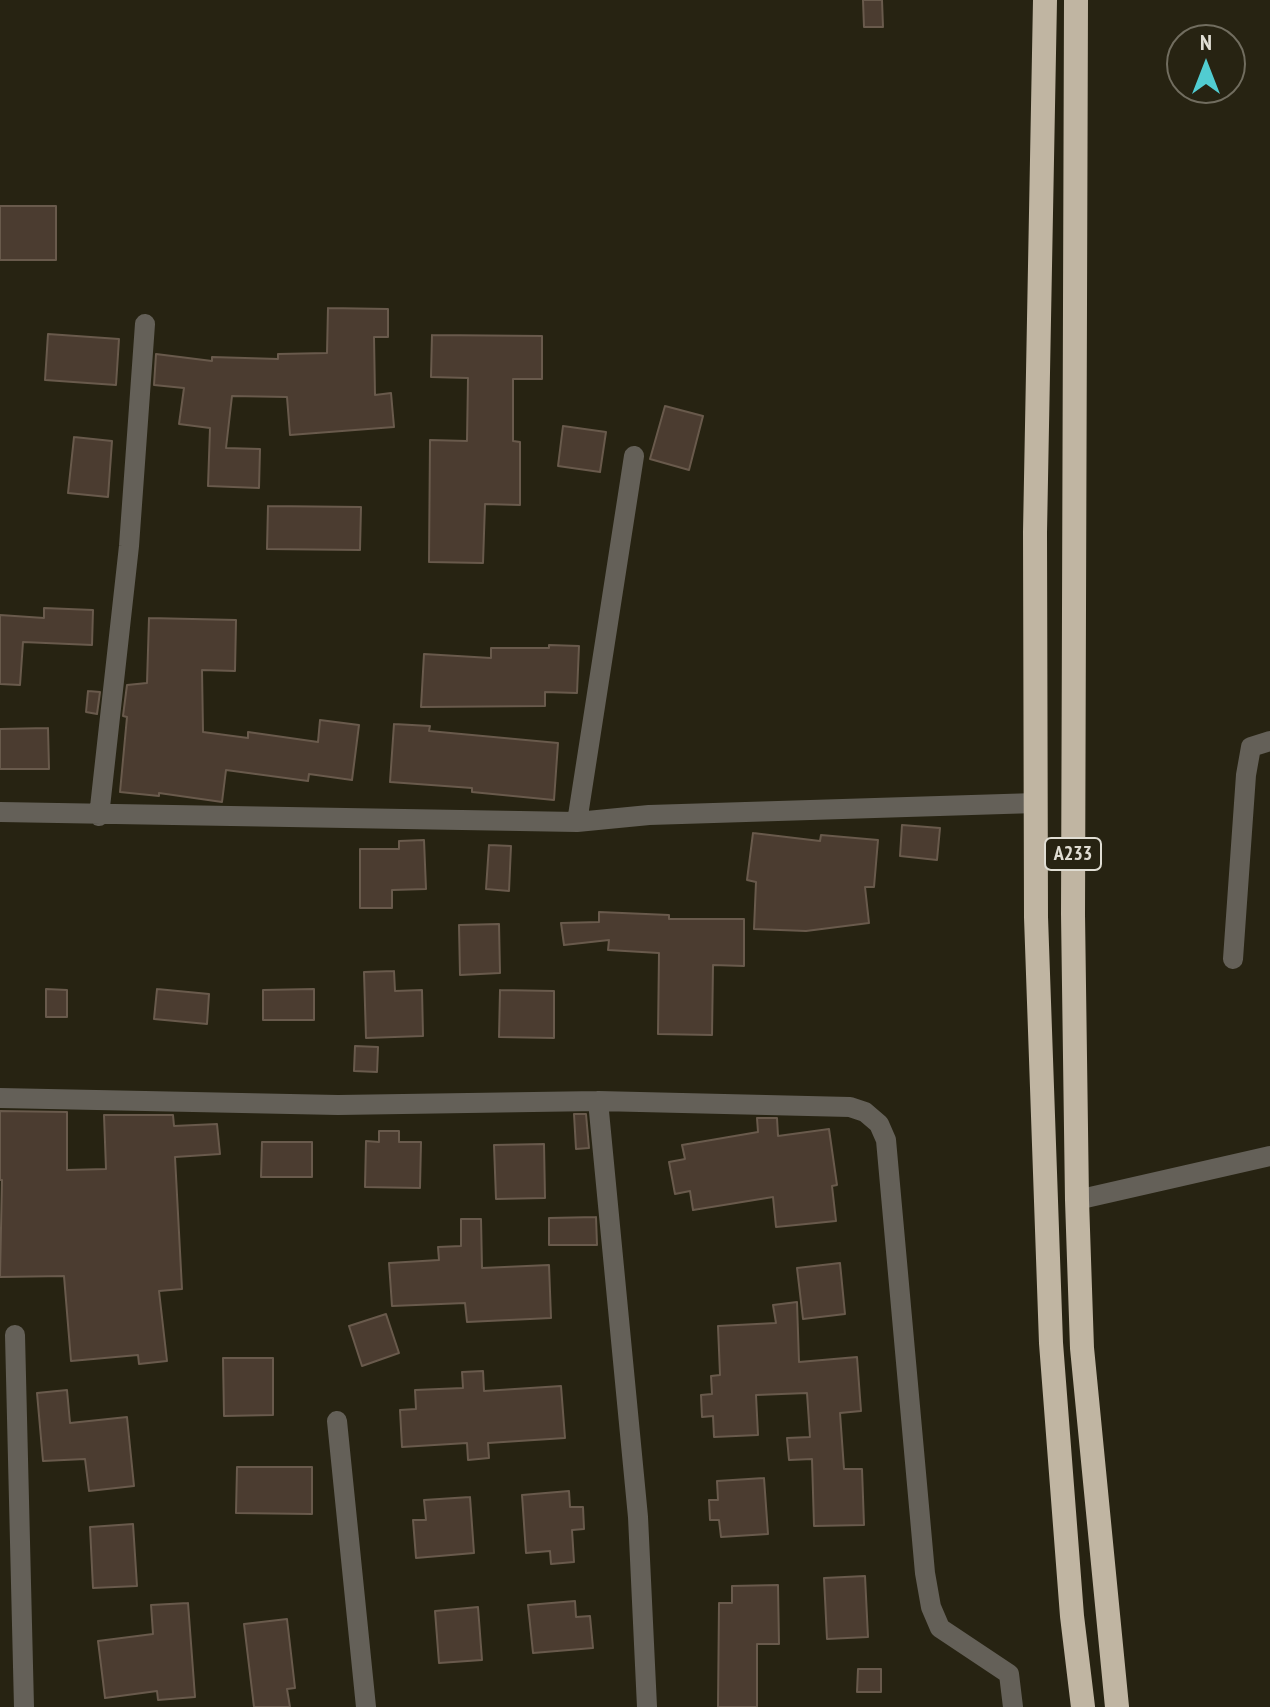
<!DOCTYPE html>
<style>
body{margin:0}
#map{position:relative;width:1270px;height:1707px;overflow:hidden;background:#272312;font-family:"PT Sans Narrow",sans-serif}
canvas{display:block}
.north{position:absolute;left:1166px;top:24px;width:80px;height:80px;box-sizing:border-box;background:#272312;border:2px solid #716d5f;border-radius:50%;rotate:0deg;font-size:22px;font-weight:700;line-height:32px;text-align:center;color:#e0ddd3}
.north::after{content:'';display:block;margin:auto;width:28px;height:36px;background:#51ccd1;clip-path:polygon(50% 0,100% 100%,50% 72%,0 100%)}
</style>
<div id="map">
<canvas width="1270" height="1707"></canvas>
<div class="north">N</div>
</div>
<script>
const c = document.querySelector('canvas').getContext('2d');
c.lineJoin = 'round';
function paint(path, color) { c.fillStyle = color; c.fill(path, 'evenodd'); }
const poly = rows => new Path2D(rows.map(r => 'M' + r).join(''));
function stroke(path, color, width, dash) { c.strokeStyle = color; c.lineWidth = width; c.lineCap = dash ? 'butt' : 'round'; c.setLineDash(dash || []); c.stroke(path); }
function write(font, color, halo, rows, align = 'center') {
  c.font = font + ' "PT Sans Narrow",sans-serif'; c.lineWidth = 8; c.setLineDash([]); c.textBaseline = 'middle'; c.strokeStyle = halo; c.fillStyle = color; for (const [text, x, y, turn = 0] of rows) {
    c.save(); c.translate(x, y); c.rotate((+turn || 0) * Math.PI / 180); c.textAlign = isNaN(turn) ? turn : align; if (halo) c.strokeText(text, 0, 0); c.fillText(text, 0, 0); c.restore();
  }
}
const building = poly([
 [863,0,882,0,883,27,864,27,863,0],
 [0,206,56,206,56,260,0,260,0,206],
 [328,308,388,309,388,337,374,337,375,395,391,393,394,427,290,435,287,397,232,396,226,448,260,449,259,488,208,486,210,428,179,424,184,388,154,385,156,354,212,361,212,357,278,359,278,354,327,353,328,308],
 [48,334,119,339,116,385,45,380,48,334],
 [432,335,542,336,542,379,513,379,513,441,520,442,520,505,485,504,483,563,429,562,430,440,467,441,468,378,431,377,432,335],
 [665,406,703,416,689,470,650,459,665,406],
 [563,426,606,432,600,472,558,466,563,426],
 [74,437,112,441,108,497,68,493,74,437],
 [268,506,361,507,360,550,267,549,268,506],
 [44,608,93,610,92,645,23,642,20,685,0,684,0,615,44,618,44,608],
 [149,618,236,620,235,671,202,670,203,732,248,738,248,732,318,742,320,720,359,725,352,780,309,774,308,781,226,770,222,802,159,793,159,796,120,792,127,717,123,716,127,685,147,683,149,618],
 [549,645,579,646,577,693,545,692,545,706,421,707,424,654,491,658,491,648,549,648,549,645],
 [88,691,100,692,97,714,86,712,88,691],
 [394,724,430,726,429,731,558,743,554,800,472,792,472,788,390,782,394,724],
 [48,728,49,769,0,769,0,729,48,728],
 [902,825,940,828,937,860,900,856,902,825],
 [753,833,820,841,821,835,878,840,874,887,865,887,869,923,806,931,754,929,756,882,747,880,753,833],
 [424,840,426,889,392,890,392,908,360,908,360,849,399,849,399,841,424,840],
 [489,845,511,846,509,891,486,889,489,845],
 [599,912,669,915,669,919,744,919,744,966,713,965,712,1035,658,1034,659,953,608,950,609,940,564,945,561,923,599,922,599,912],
 [499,924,500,973,460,975,459,925,499,924],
 [394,971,395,991,422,990,423,1036,366,1038,364,972,394,971],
 [46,989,67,990,67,1017,46,1017,46,989],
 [157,989,209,994,207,1024,154,1019,157,989],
 [314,989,314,1020,263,1020,263,990,314,989],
 [500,990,554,991,554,1038,499,1037,500,990],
 [355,1046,378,1047,377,1072,354,1071,355,1046],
 [0,1111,67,1112,67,1170,106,1169,104,1115,173,1115,174,1126,217,1124,220,1154,175,1157,182,1289,159,1291,167,1361,139,1364,138,1355,71,1361,64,1276,0,1277,2,1180,0,1180,0,1111],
 [574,1114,586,1114,589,1148,576,1149,574,1114],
 [757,1118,777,1118,778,1136,829,1129,837,1185,832,1186,836,1221,776,1227,773,1197,693,1210,690,1191,675,1194,669,1162,685,1159,682,1145,758,1132,757,1118],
 [379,1131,399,1131,399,1142,421,1142,420,1188,365,1187,366,1141,379,1142,379,1131],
 [262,1142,312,1142,312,1177,261,1177,262,1142],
 [544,1144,545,1198,496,1199,494,1145,544,1144],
 [596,1217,597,1245,549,1245,549,1218,596,1217],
 [461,1219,481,1219,482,1268,549,1265,551,1318,467,1322,465,1303,392,1306,389,1263,439,1260,438,1247,461,1246,461,1219],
 [840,1263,845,1314,803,1319,797,1268,840,1263],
 [797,1302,799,1362,857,1357,861,1411,840,1413,844,1469,862,1469,864,1525,814,1526,812,1459,789,1460,787,1438,810,1437,807,1393,756,1395,758,1435,714,1437,713,1416,702,1417,701,1395,712,1394,711,1376,720,1375,718,1326,776,1323,773,1305,797,1302],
 [386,1314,399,1353,362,1366,349,1326,386,1314],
 [223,1358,273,1358,273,1415,224,1416,223,1358],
 [483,1371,484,1391,561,1386,565,1438,488,1443,489,1458,468,1460,467,1443,402,1447,400,1410,416,1409,415,1390,463,1388,462,1372,483,1371],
 [67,1390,70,1423,127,1417,134,1486,89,1491,85,1459,43,1461,37,1393,67,1390],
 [237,1467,312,1467,312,1514,236,1513,237,1467],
 [764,1478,768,1534,721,1537,719,1520,710,1520,709,1500,718,1500,717,1481,764,1478],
 [569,1491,570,1507,583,1507,584,1529,572,1530,574,1562,551,1564,550,1551,526,1553,522,1495,569,1491],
 [470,1497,474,1553,416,1558,413,1520,426,1520,424,1500,470,1497],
 [133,1524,137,1586,93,1588,90,1527,133,1524],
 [865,1576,868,1637,827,1639,824,1578,865,1576],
 [778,1585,779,1644,757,1644,757,1707,718,1707,719,1603,732,1603,732,1586,778,1585],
 [575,1601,576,1617,590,1616,593,1648,533,1653,528,1605,575,1601],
 [188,1603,195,1697,158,1700,157,1691,105,1698,98,1641,153,1634,151,1605,188,1603],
 [478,1607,482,1660,439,1663,435,1611,478,1607],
 [287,1619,295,1688,287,1689,290,1707,254,1707,244,1624,287,1619],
 [858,1669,881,1669,881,1692,857,1692,858,1669]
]);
paint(building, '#4b3c30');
stroke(building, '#695a4c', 2);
stroke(poly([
 [0,812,577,822,649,815,1036,803],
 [99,816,129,546,145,324],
 [577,822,634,456],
 [1233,959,1246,775,1251,747,1270,741],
 [0,1098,338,1105,598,1101,850,1107,865,1112,879,1124,886,1140,925,1573,931,1607,940,1628,1009,1674,1013,1707],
 [598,1101,638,1517,647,1707],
 [1077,1200,1270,1156],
 [15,1335,24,1707],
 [337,1421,366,1707]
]), '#646058', 20);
stroke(poly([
 [1045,0,1035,532,1036,917,1051,1343,1072,1616,1083,1707],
 [1076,0,1073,914,1077,1200,1082,1348,1117,1707]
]), '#c0b5a2', 24);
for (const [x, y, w] of [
 [1073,854,56]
]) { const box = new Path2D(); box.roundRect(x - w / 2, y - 16, w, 32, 6); c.fillStyle = '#272312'; c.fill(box); stroke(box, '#e0ddd3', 2); }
write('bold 20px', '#e0ddd3', null, [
 ["A233",1073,854]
]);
</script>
